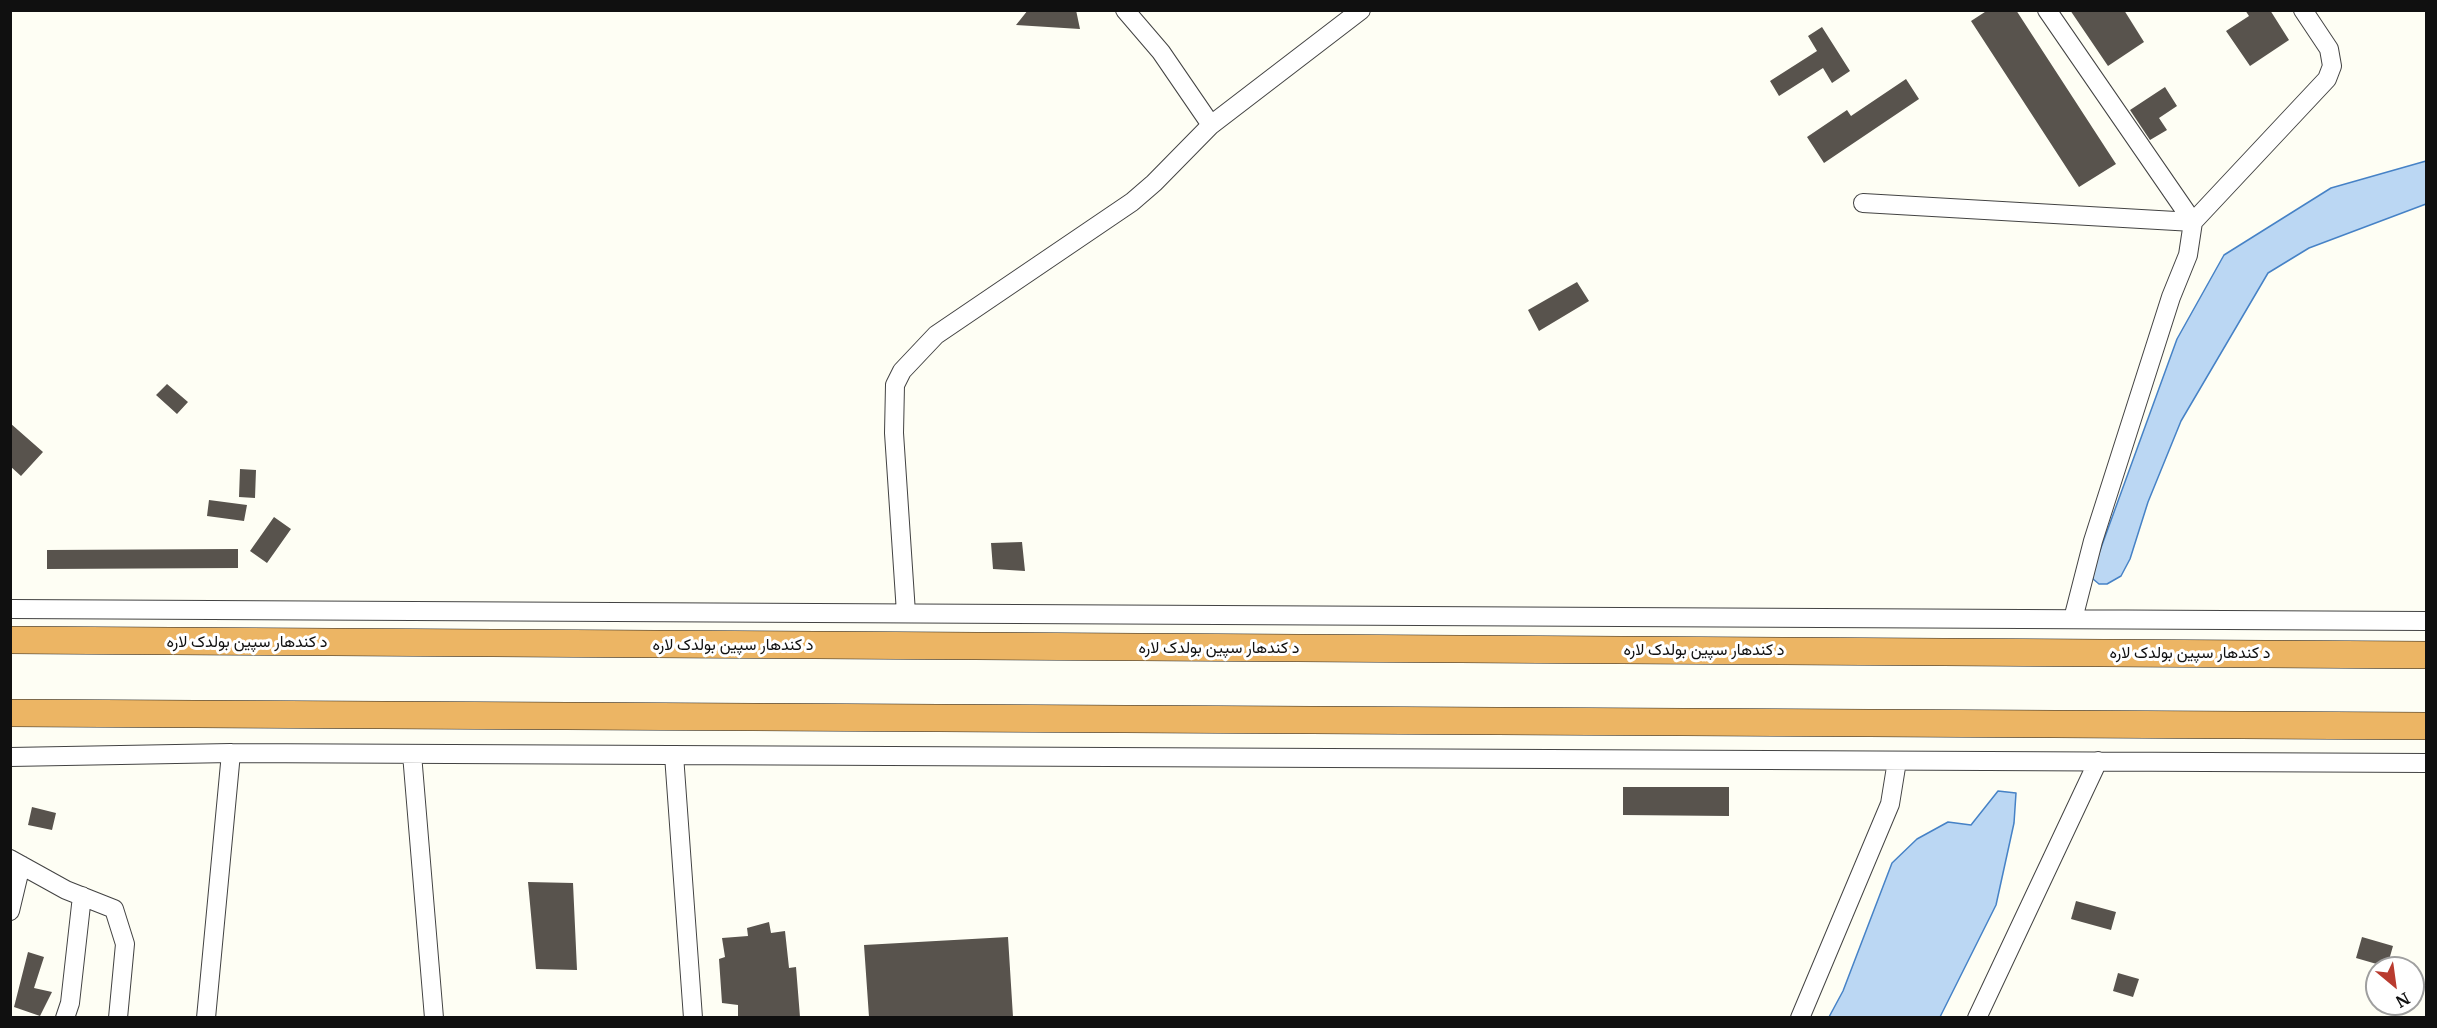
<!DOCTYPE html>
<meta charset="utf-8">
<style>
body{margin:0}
#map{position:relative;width:2437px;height:1028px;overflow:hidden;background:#fefef4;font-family:Merriweather,serif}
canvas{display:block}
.frame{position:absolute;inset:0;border:12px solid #101010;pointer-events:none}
.north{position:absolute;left:2365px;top:956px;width:60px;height:60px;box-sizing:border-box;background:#fff;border:2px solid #9f9f9f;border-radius:50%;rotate:151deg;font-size:16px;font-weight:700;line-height:24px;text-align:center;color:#101010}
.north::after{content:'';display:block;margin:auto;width:21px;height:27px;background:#b93b2f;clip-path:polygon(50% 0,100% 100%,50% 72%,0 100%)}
</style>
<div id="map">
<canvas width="2437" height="1028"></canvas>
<div class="frame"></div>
<div class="north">N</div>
</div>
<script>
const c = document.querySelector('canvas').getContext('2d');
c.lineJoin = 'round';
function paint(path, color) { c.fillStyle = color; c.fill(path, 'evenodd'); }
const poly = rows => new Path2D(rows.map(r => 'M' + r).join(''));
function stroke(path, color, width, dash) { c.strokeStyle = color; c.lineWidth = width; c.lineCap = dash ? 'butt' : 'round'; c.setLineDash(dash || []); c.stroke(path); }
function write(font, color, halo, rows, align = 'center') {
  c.font = font + ' Merriweather,Vazirmatn,serif'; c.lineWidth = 6; c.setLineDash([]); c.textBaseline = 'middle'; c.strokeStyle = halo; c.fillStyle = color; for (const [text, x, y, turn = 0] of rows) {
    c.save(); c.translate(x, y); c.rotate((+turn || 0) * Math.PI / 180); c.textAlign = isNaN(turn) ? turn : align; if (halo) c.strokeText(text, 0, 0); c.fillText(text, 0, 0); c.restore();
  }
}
const water = poly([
 [2426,161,2426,204,2309,248,2268,273,2181,421,2148,502,2130,559,2121,576,2107,584,2099,584,2093,579,2094,567,2177,339,2224,255,2331,188,2426,161],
 [1998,791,2016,793,2014,823,1996,905,1940,1017,1829,1017,1843,991,1892,863,1917,839,1948,822,1971,825,1998,791]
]);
paint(water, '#bbd7f3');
stroke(water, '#4682c6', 1.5);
paint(poly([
 [1028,10,1076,10,1080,29,1016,25],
 [1988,10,2016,10,2116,164,2079,187,1971,21],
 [2070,10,2124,10,2144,42,2108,66],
 [2245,10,2270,10,2289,40,2250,66,2226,31,2249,16],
 [1822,27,1850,71,1832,83,1823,68,1779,96,1770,81,1817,51,1808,36],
 [1906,79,1919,99,1824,163,1807,137,1847,110,1851,116],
 [2165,87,2177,106,2159,118,2167,130,2150,140,2130,110],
 [1577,282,1589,301,1539,331,1528,310],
 [167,384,188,402,177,414,156,395],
 [10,423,43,452,21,476,10,466],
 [240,469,256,470,255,498,239,497],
 [209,500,247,505,244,521,207,516],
 [274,517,291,529,267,563,250,551],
 [1022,542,1025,571,993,569,991,543],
 [238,549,238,568,47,569,47,550],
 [1623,787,1729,787,1729,816,1623,815],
 [32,807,56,813,52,830,28,825],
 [528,882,573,883,577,970,536,969],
 [2076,901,2116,912,2111,930,2071,919],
 [769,922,771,933,785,931,789,968,796,967,800,1017,738,1017,738,1005,722,1003,719,959,725,957,722,938,748,936,747,928],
 [1008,937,1013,1017,869,1017,864,945],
 [2362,937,2393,946,2387,967,2356,958],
 [28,952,44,957,34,988,52,992,40,1016,14,1007],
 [2118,973,2139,979,2133,997,2113,991]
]), '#58534d');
const minor = poly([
 [1125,10,1161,52,1211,125],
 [2047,10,2193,222],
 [1863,203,2193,222],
 [10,609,2426,621],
 [906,613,894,433,895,385,902,371,936,335,1132,202,1154,183,1211,125,1361,10],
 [2073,619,2093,541,2171,297,2188,255,2193,222,2327,79,2332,66,2329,49,2303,10],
 [412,754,434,1018],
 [674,755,693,1018],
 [10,757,231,753,2426,763],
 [10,859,66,890,114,909,125,944,118,1018],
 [10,911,21,865],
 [65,1018,70,1003,82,896],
 [206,1018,231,753],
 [1800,1018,1890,804,1897,761],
 [1977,1018,2098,761]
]);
const highway = poly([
 [10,640,2426,655],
 [10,713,2426,726]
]);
stroke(minor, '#434343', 20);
stroke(highway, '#212121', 28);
stroke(minor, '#fff', 18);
stroke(highway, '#ecb564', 27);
write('16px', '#101010', '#fff', [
 ["د کندهار سپین بولدک لاره",247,642],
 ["د کندهار سپین بولدک لاره",733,645],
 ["د کندهار سپین بولدک لاره",1219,648],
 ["د کندهار سپین بولدک لاره",1704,650],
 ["د کندهار سپین بولدک لاره",2190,653]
]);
</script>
